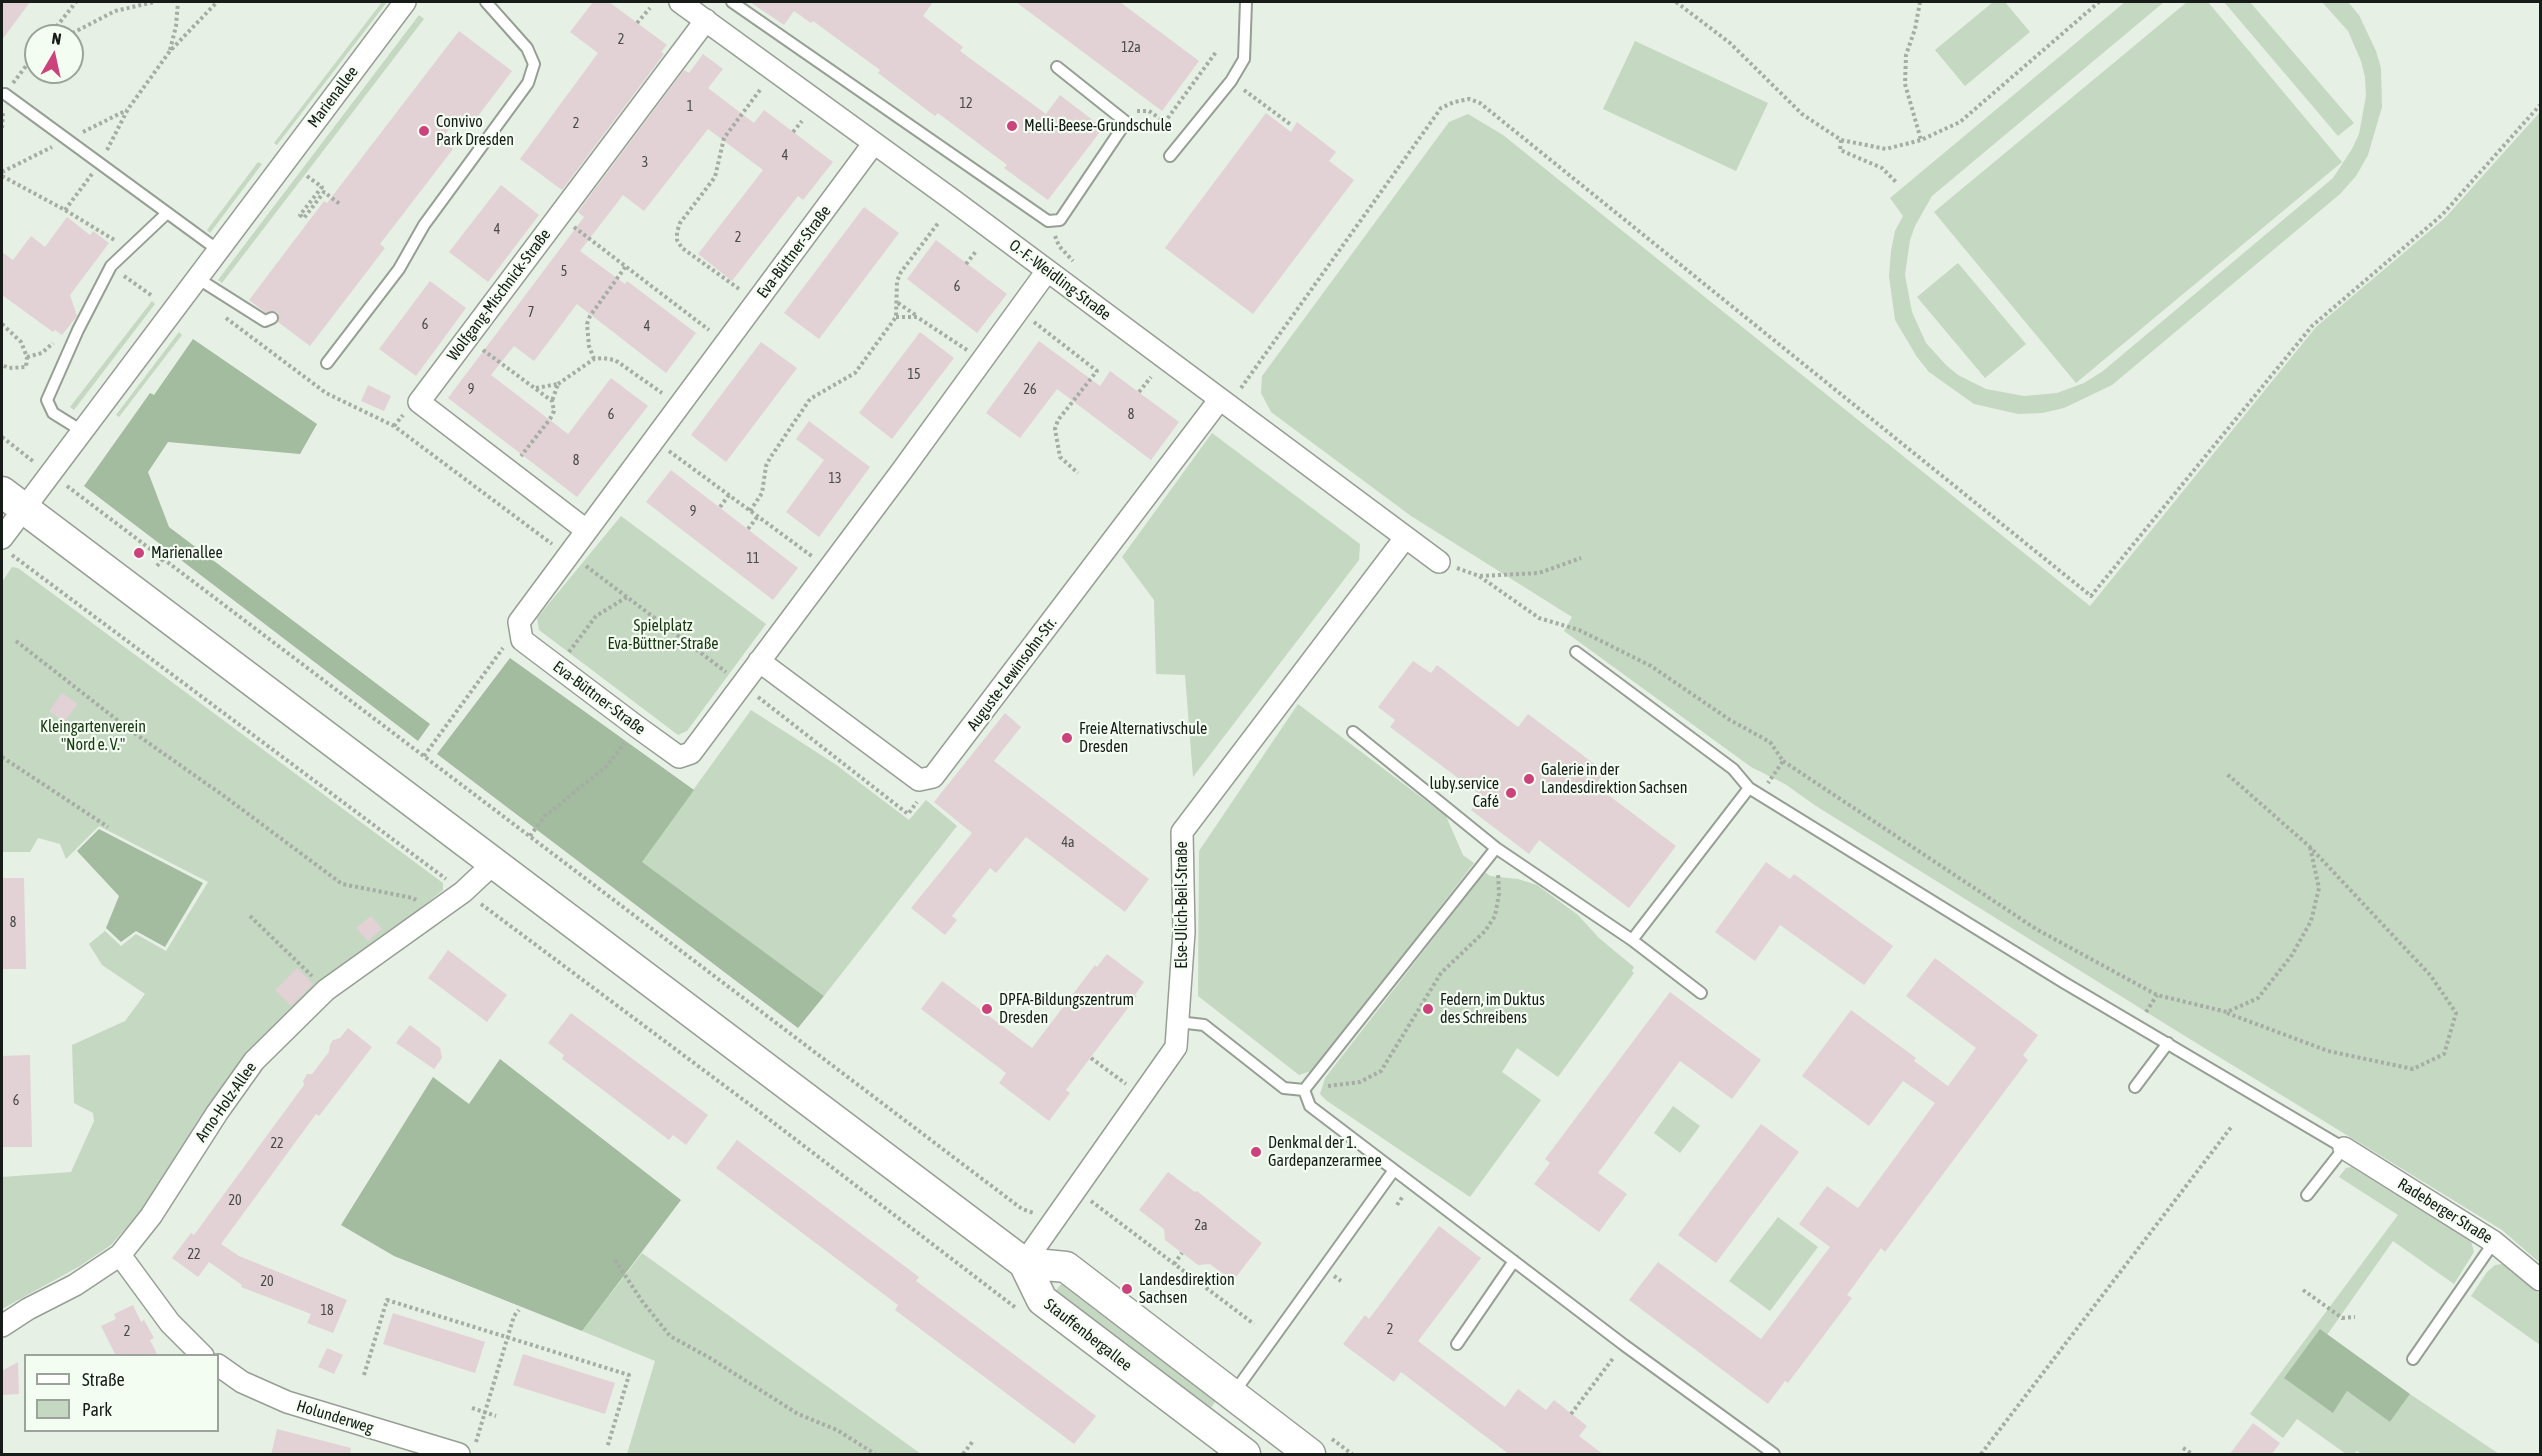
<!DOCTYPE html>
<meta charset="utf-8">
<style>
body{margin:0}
#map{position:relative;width:2542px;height:1456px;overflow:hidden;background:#e6f0e4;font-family:"Asap Condensed",sans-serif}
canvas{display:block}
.frame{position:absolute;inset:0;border:3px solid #181c18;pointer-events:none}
.legend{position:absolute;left:24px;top:1354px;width:195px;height:78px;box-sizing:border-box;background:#f3fdf1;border:2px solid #9ba39a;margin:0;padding:8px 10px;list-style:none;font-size:18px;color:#181c18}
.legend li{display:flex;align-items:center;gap:12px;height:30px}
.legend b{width:30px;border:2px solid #9ba39a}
.north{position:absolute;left:24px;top:24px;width:60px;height:60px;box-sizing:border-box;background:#f3fdf1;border:2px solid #9ba39a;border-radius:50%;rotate:9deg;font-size:16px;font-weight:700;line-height:24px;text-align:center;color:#181c18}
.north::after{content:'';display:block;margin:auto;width:21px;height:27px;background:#cc427b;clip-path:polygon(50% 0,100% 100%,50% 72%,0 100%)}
</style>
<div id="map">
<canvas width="2542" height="1456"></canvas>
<div class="frame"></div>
<ul class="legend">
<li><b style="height:8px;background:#fff"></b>Straße</li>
<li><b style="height:16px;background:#c5d8c2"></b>Park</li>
</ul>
<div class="north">N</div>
</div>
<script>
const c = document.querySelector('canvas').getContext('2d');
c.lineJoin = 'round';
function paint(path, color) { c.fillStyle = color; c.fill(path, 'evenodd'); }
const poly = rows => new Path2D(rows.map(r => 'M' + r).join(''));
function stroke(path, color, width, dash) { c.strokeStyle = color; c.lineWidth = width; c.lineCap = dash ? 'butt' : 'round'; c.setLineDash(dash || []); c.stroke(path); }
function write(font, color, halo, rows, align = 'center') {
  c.font = font + ' "Asap Condensed",sans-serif'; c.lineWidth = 4.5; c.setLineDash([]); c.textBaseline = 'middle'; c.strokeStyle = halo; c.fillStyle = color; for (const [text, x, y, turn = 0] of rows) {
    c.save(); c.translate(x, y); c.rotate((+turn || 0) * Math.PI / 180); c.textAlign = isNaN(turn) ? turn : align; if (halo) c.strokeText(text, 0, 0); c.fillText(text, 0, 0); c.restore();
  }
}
paint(poly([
 [382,2,387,2,277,145,274,143],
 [1993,2,2005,2,2030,32,1965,86,1935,50],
 [2125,2,2164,2,1932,196,1915,226,1910,240,1905,275,1912,312,1926,343,1946,365,1958,375,1986,389,2024,396,2057,393,2084,383,2103,371,2333,178,2352,149,2359,134,2366,96,2365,77,2361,61,2348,31,2322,2,2348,2,2359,15,2376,51,2381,68,2382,107,2368,155,2356,176,2340,194,2112,385,2064,408,2042,413,2018,414,1974,404,1929,372,1917,357,1895,320,1889,276,1891,251,1895,231,1903,216,1890,198],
 [2187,2,2208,2,2342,162,2076,383,1934,212],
 [2224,2,2250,2,2354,123,2338,136],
 [419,15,424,19,222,283,218,280],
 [1635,41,1768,103,1736,171,1603,109],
 [2540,112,2540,1263,2502,1230,2180,1033,1816,806,1785,784,1751,767,1564,631,1572,617,1411,516,1271,412,1261,393,1262,376,1449,122,1468,114,1503,135,2090,606,2316,327,2445,218],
 [258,162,262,164,210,233,207,230],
 [1958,263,2026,344,1985,378,1917,297],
 [152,301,155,304,74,410,70,407],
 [179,332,182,335,119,417,116,415],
 [1212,433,1360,544,1359,560,1193,777,1185,675,1156,674,1154,600,1122,557],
 [621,516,766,624,687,731,678,735,539,630,537,618],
 [12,567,18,568,443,883,443,890,370,949,246,1054,210,1105,143,1209,111,1245,80,1266,2,1309,2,1177,71,1172,94,1121,93,1113,74,1103,72,1045,125,1021,145,994,102,965,89,944,105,931,121,946,136,934,166,951,208,882,99,826,66,859,60,844,38,838,30,852,2,852,2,582],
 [1298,704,1446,816,1463,855,1474,863,1314,1070,1299,1075,1198,996,1199,851],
 [751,710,835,764,909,820,926,800,957,826,824,996,641,862],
 [1485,872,1490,876,1518,879,1537,885,1578,915,1599,938,1634,967,1632,971,1634,973,1558,1077,1517,1048,1502,1072,1541,1100,1470,1197,1327,1101,1320,1094,1325,1078],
 [1673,1106,1700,1126,1680,1153,1654,1133],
 [2351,1167,2471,1241,2474,1252,2454,1284,2393,1241,2327,1335,2320,1330,2333,1413,2347,1391,2390,1422,2410,1394,2499,1454,2361,1454,2357,1451,2354,1454,2346,1454,2297,1419,2283,1438,2250,1414,2398,1215,2339,1177,2346,1168],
 [1778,1217,1818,1247,1770,1311,1729,1281],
 [642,1253,921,1454,627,1454,655,1361,582,1331],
 [2502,1264,2540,1294,2540,1345,2471,1296,2487,1272,2495,1265],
 [1062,1283,1216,1401,1208,1412,1053,1294]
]), '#c5d8c2');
paint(poly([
 [193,339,317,424,300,454,168,442,148,472,169,527,430,724,418,741,84,486,150,393,154,395],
 [510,658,694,790,642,862,824,996,798,1028,437,754],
 [99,829,203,883,165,947,136,931,121,942,106,928,119,896,77,851],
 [500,1059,681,1200,582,1331,394,1256,341,1225,433,1077,469,1104],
 [2320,1329,2410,1394,2390,1422,2347,1391,2333,1413,2284,1378]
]), '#a3bb9f');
paint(poly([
 [2,2,30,2,2,40],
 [593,2,609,2,667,45,661,52,664,54,562,190,520,159,598,53,570,32],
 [750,2,933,2,923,16,963,47,960,51,1046,114,1060,95,1103,128,1048,200,1004,168,1007,165,938,113,935,116,878,73,880,70,813,21,811,23,794,11,784,25],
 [1016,2,1120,2,1199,61,1162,111],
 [459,31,512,71,472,124,460,115,441,140,453,149,380,244,385,248,310,346,278,322,279,318,277,312,272,311,266,313,249,300,324,201,327,203],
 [703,54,723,69,708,88,754,123,764,110,833,162,803,200,798,196,732,281,698,254,763,170,708,129,644,211,623,195,580,251,625,284,627,281,696,333,666,373,577,304,534,361,514,346,491,375,568,434,611,378,648,406,577,497,448,398,584,217,578,212,583,205,684,70,689,73],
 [1266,113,1291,132,1297,122,1336,152,1329,161,1354,180,1253,314,1165,248],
 [501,185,539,215,488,282,449,252],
 [864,207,899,233,819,339,784,313],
 [67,217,90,235,93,231,109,243,70,295,77,316,62,335,55,330,53,332,2,295,2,252,13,260,31,236,45,247],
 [936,240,1007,294,977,333,907,279],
 [430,281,466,308,416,376,379,349],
 [920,332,954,358,892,439,859,413],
 [1039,341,1100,386,1110,371,1179,422,1151,460,1057,389,1020,438,986,413],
 [761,342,797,368,726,462,691,435],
 [368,385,391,396,384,411,361,401],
 [809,421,870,467,819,537,786,512,824,460,796,439],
 [671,470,798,568,773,600,646,502],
 [1413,661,1431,673,1437,665,1518,727,1528,714,1605,772,1595,785,1676,846,1629,908,1539,840,1529,854,1471,810,1482,796,1390,727,1395,720,1378,707],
 [62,693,78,704,64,722,49,711],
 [1005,713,1021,727,994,761,1149,879,1125,912,1026,837,996,873,990,868,952,916,957,920,945,935,911,908,972,833,934,802],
 [1766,862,1790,879,1794,874,1893,946,1864,985,1780,925,1755,961,1715,932],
 [2,878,24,878,26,969,2,969],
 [371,916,382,929,368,941,356,928],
 [448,950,507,995,487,1022,428,978],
 [1107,954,1144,982,1135,995,1137,996,1066,1090,1070,1093,1049,1121,999,1083,1006,1073,921,1009,942,981,1032,1048,1095,965,1097,967],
 [1935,958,2038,1035,2023,1055,2028,1060,1885,1252,1881,1248,1847,1295,1852,1298,1788,1383,1785,1381,1768,1404,1629,1300,1658,1262,1761,1339,1830,1247,1799,1224,1827,1186,1858,1208,1935,1103,1903,1081,1869,1126,1802,1076,1851,1010,1916,1058,1914,1061,1948,1086,1976,1048,1906,996],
 [297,968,313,984,291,1006,275,990],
 [1670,992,1761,1060,1732,1099,1680,1061,1598,1173,1627,1194,1599,1232,1534,1184,1550,1163,1545,1159],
 [571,1013,708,1115,686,1145,673,1135,669,1140,562,1059,564,1055,548,1043],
 [410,1025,440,1048,442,1058,434,1069,396,1043],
 [348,1028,372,1047,319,1116,316,1114,221,1244,239,1256,347,1300,333,1333,307,1323,311,1314,241,1287,242,1285,209,1262,198,1277,172,1258,191,1233,194,1235,304,1085,303,1081,307,1074,312,1074,329,1052,330,1045,333,1040,340,1038],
 [30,1055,32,1147,2,1147,2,1056],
 [1761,1124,1799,1152,1716,1263,1678,1235],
 [737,1140,919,1277,916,1281,1096,1416,1074,1444,895,1310,898,1305,716,1168],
 [1168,1172,1195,1192,1197,1191,1262,1243,1233,1281,1210,1264,1198,1265,1165,1240,1164,1229,1139,1210],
 [1439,1226,1481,1258,1418,1341,1505,1407,1518,1389,1546,1410,1554,1400,1587,1426,1579,1436,1604,1455,1510,1455,1401,1372,1394,1382,1343,1344,1365,1315,1369,1319],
 [133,1305,141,1322,144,1320,154,1338,150,1340,158,1356,116,1356,101,1326,116,1319,114,1314],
 [393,1313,485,1342,475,1373,383,1344],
 [327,1348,343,1355,334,1374,318,1367],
 [523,1354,615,1383,605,1414,513,1385],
 [18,1362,19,1394,2,1395,2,1371],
 [2253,1423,2280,1443,2271,1455,2229,1455],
 [277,1429,351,1448,350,1455,271,1455]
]), '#e2d2d6');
const lane = poly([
 [732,2,1048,221,1060,220,1126,122,1057,67],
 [5,94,218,250],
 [1170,156,1231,81,1244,59,1246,2],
 [197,278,265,321,272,318],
 [327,363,399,269,424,225,528,83,534,64,527,48,486,2],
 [82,431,53,413,47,400,78,330,111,266,166,214],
 [1576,652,1733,769,1749,788,2063,982,2344,1148,2307,1195],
 [1496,848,1632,940,1701,993],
 [1632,940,1749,788],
 [1178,1022,1204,1025,1284,1088,1304,1090,1310,1106,1624,1345,1774,1454],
 [2135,1087,2168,1043],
 [1304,1090,1496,848,1353,732],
 [1457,1344,1514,1261],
 [2413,1359,2494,1242],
 [1233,1394,1394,1170]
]);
const street = poly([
 [680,2,954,201,1439,562],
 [874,143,519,622,522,640,636,726,679,757,691,753,901,472,1047,271],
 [586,530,419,402,706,20],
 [2,538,405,2],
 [759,661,919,780,933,777,1220,399],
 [2344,1148,2494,1242,2540,1280],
 [120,1255,170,1323,203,1356],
 [1024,1263,1176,1047,1184,932,1182,832,1405,538],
 [2,1326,28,1309,75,1285,120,1255,151,1216,217,1113,254,1061,326,990,463,892,494,863],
 [218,1365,242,1382,287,1402,459,1454]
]);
const secondary = poly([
 [2,492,1024,1263,1042,1300,1245,1454],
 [1024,1263,1066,1267,1310,1454]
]);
stroke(lane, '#969f94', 14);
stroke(street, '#969f94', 24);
stroke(secondary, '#969f94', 33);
stroke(poly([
 [1676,2,1730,43,1802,114,1841,140,1886,149,1921,140,1960,122,2099,2],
 [1920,2,1915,29,1906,55,1905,84,1921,140],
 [637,23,650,8],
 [49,36,76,2],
 [67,36,115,11,154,2],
 [170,50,176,26,178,2],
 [13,83,36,53],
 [1244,90,1290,124],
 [1137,111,1149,111,1165,122,1216,52],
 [2,128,3,112],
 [83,132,127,110],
 [793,132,802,121],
 [1841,140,1840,150,1882,168,1897,183],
 [107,150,128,109,170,51,217,2],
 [2,172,52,147],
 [2,176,65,210,116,241],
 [307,176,322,187,300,215,304,218,324,192,341,205],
 [65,210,92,174],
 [574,227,709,330],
 [1055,236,1059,246,1073,261],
 [966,264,977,250],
 [124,276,151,295],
 [739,289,682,248,677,240,677,232,680,223,715,177,724,138,760,90],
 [898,303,917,316],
 [896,317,917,317,967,350],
 [226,318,326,393,394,426,552,544],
 [1034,322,1097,371,1058,420,1055,429,1060,457,1078,473],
 [2,324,21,342,27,357,26,367,9,368,2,365],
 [483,350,552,401,554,411,550,419,521,456],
 [27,357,42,353,53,343],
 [594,359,589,346,587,324,590,316,626,266],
 [558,384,594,359,603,358,615,360,662,393],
 [536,388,558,384,552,401],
 [1241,388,1441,108,1454,102,1469,99,1480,103,2091,596,2312,326,2442,215,2540,105],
 [1139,392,1151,377],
 [394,426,403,415],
 [2,437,34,462],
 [669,451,813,557],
 [67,486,1022,1209,1034,1213],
 [720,507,729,495],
 [750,511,762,493,766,466,770,458,810,399,855,373,896,317,897,281,901,272,939,222],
 [748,529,758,516],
 [12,555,446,879],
 [157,566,163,559],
 [586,566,726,672],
 [1457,568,1479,576,1539,618,1579,630,1651,666,1730,720,1770,742,1783,761,1768,783],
 [1480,576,1539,573,1581,558],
 [16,641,130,730,224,796,342,884,413,898,416,900],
 [569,652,596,616,627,597],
 [758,697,908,814,917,802],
 [424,756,503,648],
 [2,757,108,827],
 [1783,761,2036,929,2157,995,2227,1012,2258,998,2292,955,2311,921,2319,888,2310,847],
 [530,836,545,816,607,766,624,743],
 [481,904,757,1110,1016,1308],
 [250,916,312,976],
 [2146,1012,2157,995],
 [2227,1013,2328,1051,2413,1069,2444,1054,2456,1013,2431,976,2310,847,2227,774],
 [1091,1058,1126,1084],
 [1328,1086,1360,1082,1381,1071,1441,973,1485,931,1495,916,1499,894,1498,873],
 [1091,1201,1254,1324],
 [1397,1205,1403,1196],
 [615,1260,642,1301,670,1336,710,1358,798,1414,837,1430,875,1454],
 [1174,1264,1182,1253],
 [1334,1276,1341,1281],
 [2303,1290,2342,1318,2355,1317],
 [364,1375,387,1300,629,1375,607,1448],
 [472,1408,496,1416],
 [1571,1414,1614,1357],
 [1332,1439,1352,1454],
 [476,1442,514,1316,519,1310],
 [2183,1448,2192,1454],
 [963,1454,973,1441],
 [1981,1454,2232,1126]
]), '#a5ada4', 4, [3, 3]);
stroke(lane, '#fff', 10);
stroke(street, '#fff', 21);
stroke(secondary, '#fff', 30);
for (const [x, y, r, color] of [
 [1012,126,6,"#cc427b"],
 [424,131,6,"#cc427b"],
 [139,553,6,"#cc427b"],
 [1067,738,6,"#cc427b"],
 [1529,779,6,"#cc427b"],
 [1511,793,6,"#cc427b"],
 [987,1009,6,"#cc427b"],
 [1428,1009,6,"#cc427b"],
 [1256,1152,6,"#cc427b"],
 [1127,1289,6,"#cc427b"]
]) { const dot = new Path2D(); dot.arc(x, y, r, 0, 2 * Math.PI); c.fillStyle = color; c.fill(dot); stroke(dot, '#f3fdf1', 2); }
write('14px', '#4a4a48', null, [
 ["2",621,40],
 ["12a",1131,48],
 ["12",966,104],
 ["1",690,107],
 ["2",576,124],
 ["4",785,156],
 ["3",645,163],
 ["4",497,230],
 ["2",738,238],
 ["5",564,272],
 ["6",957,287],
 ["7",531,313],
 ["6",425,325],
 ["4",647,327],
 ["15",914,375],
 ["9",471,390],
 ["26",1030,390],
 ["6",611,415],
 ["8",1131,415],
 ["8",576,461],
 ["13",835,479],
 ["9",693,512],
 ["11",753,559],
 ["4a",1068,843],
 ["8",13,923],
 ["6",16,1101],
 ["22",277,1144],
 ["20",235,1201],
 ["2a",1201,1226],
 ["22",194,1255],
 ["20",267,1282],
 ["18",327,1311],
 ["2",1390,1330],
 ["2",127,1332]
]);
write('16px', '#181c18', '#f3fdf1', [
 ["Marienallee",333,97,-53],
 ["Eva-Büttner-Straße",794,252,-53],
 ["O.-F.-Weidling-Straße",1060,280,37],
 ["Wolfgang-Mischnick-Straße",499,295,-53],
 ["Auguste-Lewinsohn-Str.",1012,674,-53],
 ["Eva-Büttner-Straße",599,698,37],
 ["Else-Ulich-Beil-Straße",1182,905,-90],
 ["Arno-Holz-Allee",226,1102,-55],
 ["Radeberger Straße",2445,1211,32],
 ["Stauffenbergallee",1088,1335,38],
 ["Holunderweg",335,1417,17]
]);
write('16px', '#181c18', '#f3fdf1', [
 ["Convivo",436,122],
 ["Park Dresden",436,140],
 ["Melli-Beese-Grundschule",1024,126],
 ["Marienallee",151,553],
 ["Freie Alternativschule",1079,729],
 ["Dresden",1079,747],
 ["Galerie in der",1541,770],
 ["Landesdirektion Sachsen",1541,788],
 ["luby.service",1499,784,"right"],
 ["Café",1499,802,"right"],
 ["DPFA-Bildungszentrum",999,1000],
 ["Dresden",999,1018],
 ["Federn, im Duktus",1440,1000],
 ["des Schreibens",1440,1018],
 ["Denkmal der 1.",1268,1143],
 ["Gardepanzerarmee",1268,1161],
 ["Landesdirektion",1139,1280],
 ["Sachsen",1139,1298]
], 'left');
write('16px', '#16370f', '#f3fdf1', [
 ["Spielplatz",663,626],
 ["Eva-Büttner-Straße",663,644],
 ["Kleingartenverein",93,727],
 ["\"Nord e. V.\"",93,745]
]);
</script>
